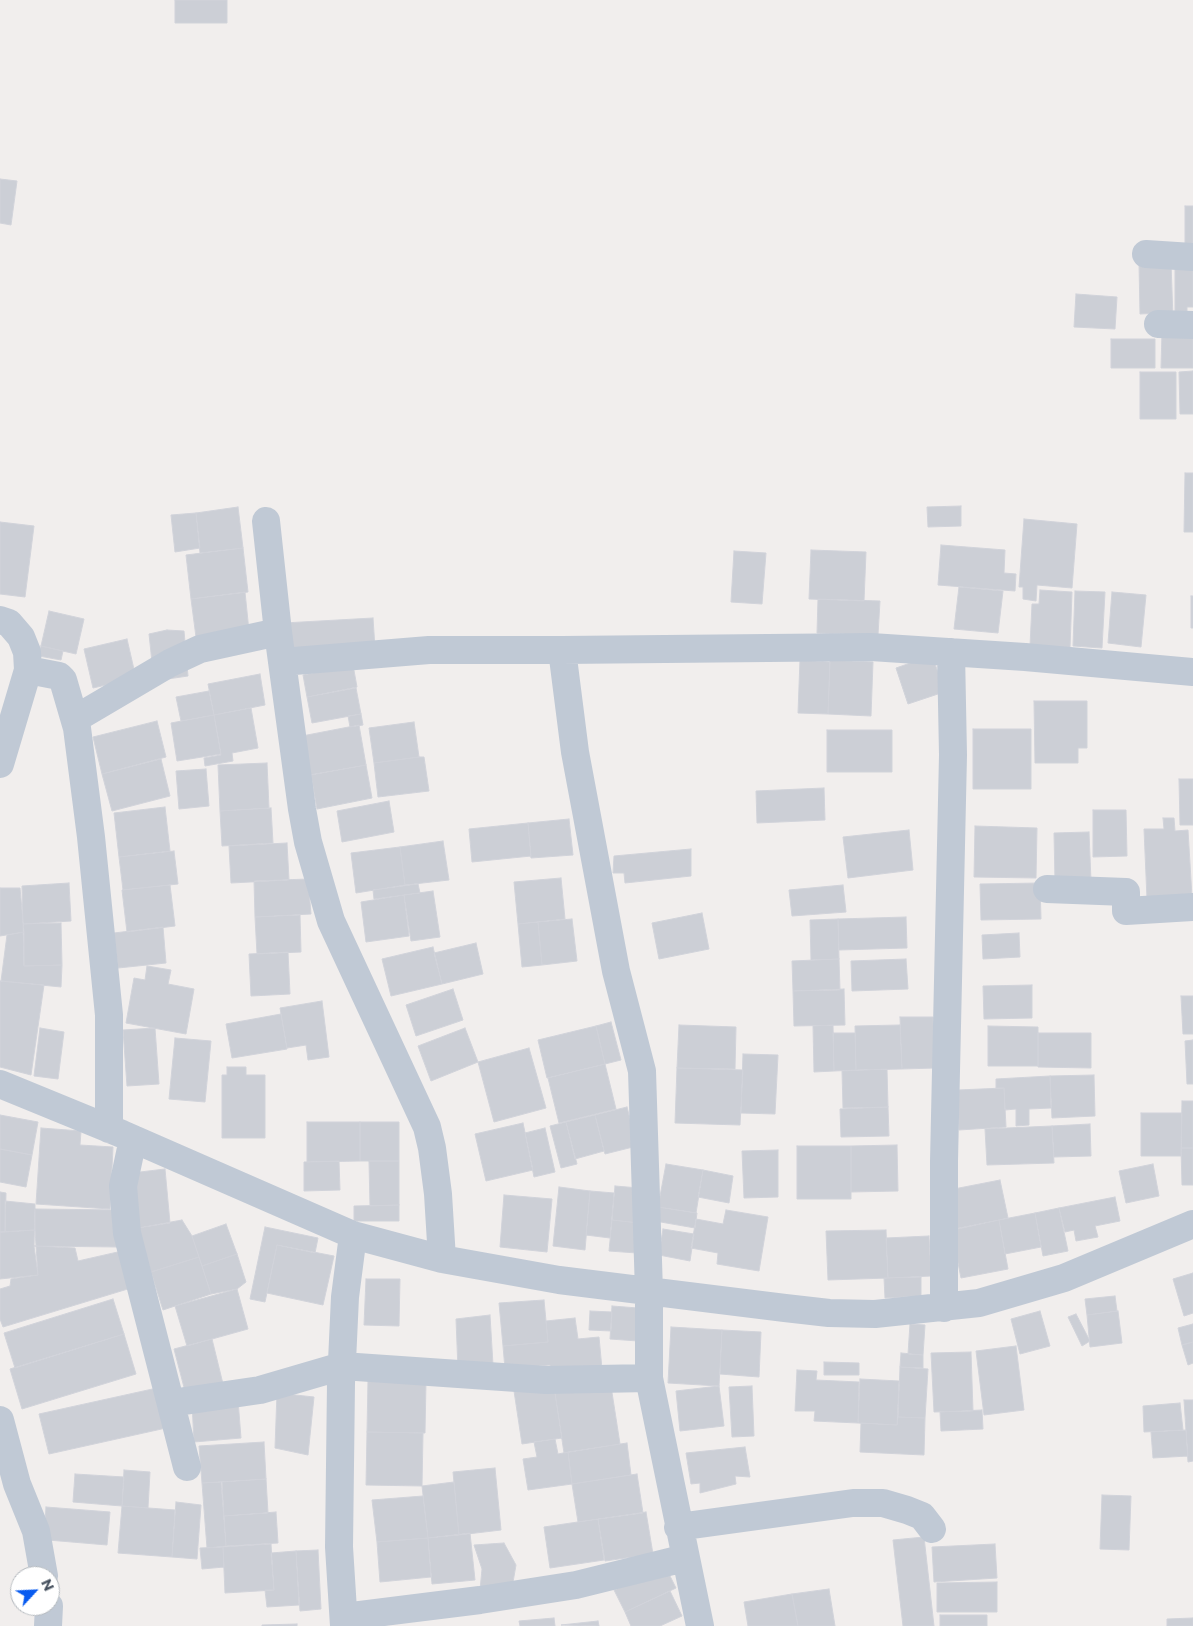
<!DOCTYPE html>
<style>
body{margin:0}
#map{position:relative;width:1193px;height:1626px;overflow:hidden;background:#f1eeed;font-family:Montserrat,sans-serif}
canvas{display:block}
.north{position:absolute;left:10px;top:1566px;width:50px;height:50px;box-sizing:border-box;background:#fff;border:1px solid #b4b9be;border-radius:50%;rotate:65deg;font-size:14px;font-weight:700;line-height:20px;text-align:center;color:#444f5d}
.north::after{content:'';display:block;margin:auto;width:18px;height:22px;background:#085bf0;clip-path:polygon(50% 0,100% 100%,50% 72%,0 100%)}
</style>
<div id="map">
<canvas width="1193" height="1626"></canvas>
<div class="north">N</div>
</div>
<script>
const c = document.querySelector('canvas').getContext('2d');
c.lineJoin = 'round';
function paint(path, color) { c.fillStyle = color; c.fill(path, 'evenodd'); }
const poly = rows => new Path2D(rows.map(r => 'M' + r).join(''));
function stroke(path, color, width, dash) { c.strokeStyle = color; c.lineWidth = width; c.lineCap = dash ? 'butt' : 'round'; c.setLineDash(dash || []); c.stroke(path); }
const building = poly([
 [175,0,227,0,227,23,175,23,175,0],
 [0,179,17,181,11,225,0,223,0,179],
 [1185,206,1193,206,1193,246,1185,246,1185,206],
 [1175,262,1193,262,1193,307,1187,307,1187,319,1175,319,1175,262],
 [1139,263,1171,263,1173,318,1162,313,1140,314,1139,263],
 [1076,294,1117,297,1115,329,1074,327,1076,294],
 [1162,332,1193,332,1193,368,1161,368,1162,332],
 [1111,339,1155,339,1155,368,1111,368,1111,339],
 [1193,371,1193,414,1180,414,1179,372,1193,371],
 [1140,372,1176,372,1176,419,1140,419,1140,372],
 [1185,473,1193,473,1193,532,1184,532,1185,473],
 [961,506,961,526,928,527,927,507,961,506],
 [238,507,243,548,200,553,196,513,238,507],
 [196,513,200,548,175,552,171,515,196,513],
 [1024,519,1077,524,1072,588,1037,585,1036,601,1023,599,1023,587,1019,587,1024,519],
 [0,522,34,526,25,597,0,594,0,522],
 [941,545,1005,550,1004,573,1016,574,1015,591,938,585,941,545],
 [243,548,248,592,191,599,186,555,243,548],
 [811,550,866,552,864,601,809,599,811,550],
 [734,551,766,553,762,604,731,602,734,551],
 [959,587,1003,591,998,633,954,629,959,587],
 [1040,590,1072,592,1070,648,1030,646,1032,604,1039,604,1040,590],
 [1075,591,1105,592,1102,648,1073,646,1075,591],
 [245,592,249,631,196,637,191,599,245,592],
 [1112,592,1146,595,1141,647,1108,643,1112,592],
 [1191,596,1193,596,1193,628,1191,628,1191,596],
 [818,599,880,601,878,635,817,633,818,599],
 [49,611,84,619,76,654,41,646,49,611],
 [373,618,375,648,289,653,284,623,373,618],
 [167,630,184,631,188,676,154,681,149,634,167,630],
 [127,639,136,678,93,688,84,649,127,639],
 [41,646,63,651,61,660,39,656,41,646],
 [800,660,830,662,828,714,798,713,800,660],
 [830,660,873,662,871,716,828,714,830,660],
 [919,660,934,661,941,681,941,693,908,704,896,668,919,660],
 [353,665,357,687,307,697,303,675,353,665],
 [260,674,265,705,214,715,208,684,260,674],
 [356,688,361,714,312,723,307,697,356,688],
 [209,691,214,715,181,721,176,697,209,691],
 [1034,701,1087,701,1087,748,1078,748,1078,763,1035,763,1034,701],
 [251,708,258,748,232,753,233,761,205,766,204,758,221,755,214,715,251,708],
 [361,714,363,725,350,727,348,716,361,714],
 [214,715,221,754,177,761,171,723,214,715],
 [157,721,166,757,102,774,93,737,157,721],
 [414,722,419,757,374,763,369,728,414,722],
 [359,725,366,765,309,775,302,736,359,725],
 [973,729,1031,729,1031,789,973,789,973,729],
 [827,730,892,730,892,772,827,772,827,730],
 [419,757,424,757,429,791,378,797,374,763,419,757],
 [161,759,170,796,112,811,102,774,161,759],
 [267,763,269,808,220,811,218,765,267,763],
 [366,765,372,798,317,809,311,775,366,765],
 [206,769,209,806,179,809,176,771,206,769],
 [1179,779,1193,779,1193,825,1180,825,1179,779],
 [824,788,825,820,757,823,756,791,824,788],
 [389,801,394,832,342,842,337,811,389,801],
 [165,807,170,851,119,857,114,813,165,807],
 [271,808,273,843,222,846,220,811,271,808],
 [1093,810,1126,810,1127,856,1093,857,1093,810],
 [1163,818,1174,818,1175,831,1188,830,1192,897,1147,899,1144,829,1164,829,1163,818],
 [569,819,573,855,531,858,528,823,569,819],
 [528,823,531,856,472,862,469,829,528,823],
 [975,826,1037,828,1036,878,974,877,975,826],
 [909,830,913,870,848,878,843,837,909,830],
 [1089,832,1091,881,1055,882,1054,833,1089,832],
 [443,841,449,880,405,885,400,847,443,841],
 [287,843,289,880,231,883,229,846,287,843],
 [400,847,405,885,356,893,351,853,400,847],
 [691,849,691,876,625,883,624,873,613,873,614,856,691,849],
 [174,851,178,884,123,890,119,857,174,851],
 [561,878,565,919,518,924,514,882,561,878],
 [308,879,311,914,255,917,254,881,308,879],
 [69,883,71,921,23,924,22,886,69,883],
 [1040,883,1041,919,981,920,980,884,1040,883],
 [418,884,420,893,374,899,373,890,418,884],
 [170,885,175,926,127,932,122,890,170,885],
 [843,885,846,912,792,916,789,890,843,885],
 [0,888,20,888,24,932,0,936,0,888],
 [433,891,440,937,411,941,404,895,433,891],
 [404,895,409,936,366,942,361,902,404,895],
 [702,913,709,949,659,959,652,923,702,913],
 [300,915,301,952,257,954,255,917,300,915],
 [906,917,907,948,839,950,838,919,906,917],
 [572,919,577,961,542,965,538,922,572,919],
 [838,919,839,959,811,960,810,920,838,919],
 [538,922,542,965,522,967,518,924,538,922],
 [61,923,62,965,24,966,23,924,61,923],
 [163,927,166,963,118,968,114,933,163,927],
 [24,932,24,966,62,965,61,987,1,981,7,935,24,932],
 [1019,933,1020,957,983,959,982,935,1019,933],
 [476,943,483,974,442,984,434,953,476,943],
 [433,947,442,984,391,996,382,959,433,947],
 [288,952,290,994,251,996,249,954,288,952],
 [839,959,840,990,793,991,792,961,839,959],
 [906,959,908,989,852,991,851,961,906,959],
 [147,966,171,970,168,984,194,989,186,1034,126,1023,134,978,145,980,147,966],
 [0,981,44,985,31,1075,0,1067,0,981],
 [1032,985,1032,1018,984,1019,983,986,1032,985],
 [453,989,463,1020,416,1036,406,1005,453,989],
 [844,989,845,1025,794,1026,793,991,844,989],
 [1181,996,1193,996,1193,1034,1183,1034,1181,996],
 [322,1001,329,1057,308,1060,306,1045,287,1048,280,1008,322,1001],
 [281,1014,287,1049,232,1058,226,1024,281,1014],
 [900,1017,933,1017,935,1068,902,1069,900,1017],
 [611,1022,621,1060,605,1064,596,1026,611,1022],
 [679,1025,736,1027,735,1069,677,1068,679,1025],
 [833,1025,834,1071,814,1072,813,1026,833,1025],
 [900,1025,902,1069,856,1070,855,1026,900,1025],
 [596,1026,605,1064,547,1078,538,1040,596,1026],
 [988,1026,1038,1027,1038,1066,988,1066,988,1026],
 [40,1028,64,1032,58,1079,34,1076,40,1028],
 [155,1028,159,1084,127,1086,123,1030,155,1028],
 [465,1028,478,1062,431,1081,418,1046,465,1028],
 [833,1033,855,1033,856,1070,834,1071,833,1033],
 [1038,1033,1091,1033,1091,1068,1038,1067,1038,1033],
 [175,1038,211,1041,205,1102,169,1099,175,1038],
 [1193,1040,1193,1084,1187,1084,1185,1041,1193,1040],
 [529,1048,546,1108,494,1122,478,1062,529,1048],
 [743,1054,778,1055,775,1114,741,1113,743,1054],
 [605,1064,616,1109,559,1123,548,1078,605,1064],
 [227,1067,246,1067,246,1075,265,1075,265,1138,222,1138,222,1075,227,1075,227,1067],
 [677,1068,743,1070,740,1125,675,1123,677,1068],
 [887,1069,888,1107,843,1108,842,1071,887,1069],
 [1094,1075,1095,1116,1052,1118,1050,1076,1094,1075],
 [1050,1076,1051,1108,1029,1109,1029,1125,1016,1126,1016,1109,1005,1110,1004,1088,996,1088,996,1079,1050,1076],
 [1004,1088,1006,1127,959,1130,958,1090,1004,1088],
 [1182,1101,1193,1101,1193,1148,1181,1148,1182,1101],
 [627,1107,637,1146,605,1154,595,1115,627,1107],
 [888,1107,889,1136,841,1137,840,1109,888,1107],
 [1141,1113,1182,1113,1181,1156,1141,1156,1141,1113],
 [0,1115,38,1122,32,1155,0,1149,0,1115],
 [595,1115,604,1151,575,1159,566,1122,595,1115],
 [307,1122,360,1122,360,1161,307,1162,307,1122],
 [360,1122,399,1122,399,1161,360,1161,360,1122],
 [566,1122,577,1164,561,1168,550,1126,566,1122],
 [523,1123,533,1170,486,1181,475,1134,523,1123],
 [1090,1124,1091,1156,1054,1157,1052,1126,1090,1124],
 [1052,1126,1054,1163,987,1165,985,1129,1052,1126],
 [41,1128,81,1131,80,1145,113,1147,110,1209,36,1204,41,1128],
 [545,1128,555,1172,534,1177,525,1133,545,1128],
 [897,1145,898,1191,851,1192,851,1146,897,1145],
 [797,1146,851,1146,851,1199,797,1199,797,1146],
 [1181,1148,1193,1148,1193,1185,1182,1185,1181,1148],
 [0,1149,32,1155,26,1187,0,1182,0,1149],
 [778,1150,778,1197,744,1198,742,1151,778,1150],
 [339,1161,340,1190,304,1191,304,1162,339,1161],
 [369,1161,399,1161,399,1205,370,1206,369,1161],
 [666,1164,703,1170,696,1213,658,1207,666,1164],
 [1153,1164,1159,1196,1126,1203,1119,1171,1153,1164],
 [165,1169,170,1223,138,1228,132,1173,165,1169],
 [703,1170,733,1176,729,1203,698,1197,703,1170],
 [1000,1180,1008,1218,958,1229,954,1208,954,1189,1000,1180],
 [615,1186,639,1188,639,1223,612,1220,615,1186],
 [559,1187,590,1191,585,1250,553,1246,559,1187],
 [590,1191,614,1193,610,1238,586,1235,590,1191],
 [0,1192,6,1193,5,1232,0,1232,0,1192],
 [504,1195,552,1199,547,1252,500,1247,504,1195],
 [1115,1197,1120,1221,1095,1226,1098,1237,1076,1241,1074,1230,1065,1232,1059,1208,1115,1197],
 [5,1201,35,1204,35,1230,5,1232,5,1201],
 [399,1205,399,1221,354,1221,354,1206,399,1205],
 [658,1207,697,1213,695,1228,655,1221,658,1207],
 [1059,1208,1068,1251,1043,1256,1035,1213,1059,1208],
 [35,1209,118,1210,118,1247,34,1246,35,1209],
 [726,1210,768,1217,759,1271,717,1264,718,1253,691,1248,696,1219,723,1224,726,1210],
 [1035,1213,1041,1247,1005,1254,999,1220,1035,1213],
 [182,1220,192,1236,199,1257,151,1272,138,1228,182,1220],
 [612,1220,639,1223,637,1253,609,1251,612,1220],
 [999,1220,1008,1269,961,1278,954,1243,954,1229,999,1220],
 [226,1224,237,1254,202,1266,192,1236,226,1224],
 [265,1227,318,1238,315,1253,277,1245,265,1302,250,1299,265,1227],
 [663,1229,694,1234,690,1261,659,1255,663,1229],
 [35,1230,38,1275,0,1279,0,1232,35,1230],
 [886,1230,888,1278,828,1280,826,1231,886,1230],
 [929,1236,931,1276,888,1278,886,1238,929,1236],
 [277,1245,334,1256,323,1305,267,1293,277,1245],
 [34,1246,75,1248,78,1261,122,1251,131,1288,3,1327,0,1319,0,1289,10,1286,11,1279,38,1275,34,1246],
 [237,1254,246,1282,237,1289,211,1294,202,1266,237,1254],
 [199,1257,211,1294,163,1310,151,1272,199,1257],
 [1193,1273,1193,1313,1184,1316,1173,1279,1193,1273],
 [921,1277,921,1296,885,1298,884,1278,921,1277],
 [366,1279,400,1279,399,1326,364,1325,366,1279],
 [237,1289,248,1329,187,1346,175,1306,237,1289],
 [1115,1296,1117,1311,1087,1315,1085,1299,1115,1296],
 [113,1299,124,1334,15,1368,4,1333,113,1299],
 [544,1300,548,1342,503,1346,499,1303,544,1300],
 [612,1306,638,1308,638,1341,610,1339,612,1306],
 [590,1311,612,1312,611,1331,589,1330,590,1311],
 [1040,1311,1050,1346,1020,1354,1011,1319,1040,1311],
 [1118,1311,1122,1343,1090,1347,1087,1315,1118,1311],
 [1076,1314,1090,1341,1082,1346,1068,1317,1076,1314],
 [490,1315,493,1365,458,1370,456,1319,490,1315],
 [575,1318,578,1339,599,1337,602,1369,551,1373,550,1365,505,1369,503,1346,548,1342,546,1321,575,1318],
 [910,1324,925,1325,923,1355,908,1354,910,1324],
 [1193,1324,1193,1342,1182,1345,1178,1328,1193,1324],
 [671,1327,722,1330,719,1386,668,1383,671,1327],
 [722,1330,761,1332,759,1377,720,1374,722,1330],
 [124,1334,136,1374,22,1409,10,1369,124,1334],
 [212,1339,224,1388,186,1395,174,1349,212,1339],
 [1193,1342,1193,1363,1188,1365,1182,1345,1193,1342],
 [1016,1346,1024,1410,984,1415,976,1351,1016,1346],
 [971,1352,973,1411,934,1412,931,1353,971,1352],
 [901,1353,923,1355,923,1368,900,1367,901,1353],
 [824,1362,859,1363,859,1375,824,1375,824,1362],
 [900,1367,928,1369,925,1418,898,1417,900,1367],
 [797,1370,817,1371,816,1380,859,1382,858,1423,814,1421,815,1411,795,1411,797,1370],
 [860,1379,899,1381,897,1425,858,1423,860,1379],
 [368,1380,426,1381,425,1433,367,1432,368,1380],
 [611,1386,620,1444,564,1453,555,1393,611,1386],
 [719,1386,724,1426,680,1431,676,1391,719,1386],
 [752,1386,754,1436,732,1437,729,1387,752,1386],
 [554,1387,562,1438,522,1444,514,1391,554,1387],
 [157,1388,166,1428,49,1454,39,1414,157,1388],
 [277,1393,314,1397,308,1455,275,1448,277,1393],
 [238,1400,241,1438,194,1442,192,1403,238,1400],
 [1184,1400,1193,1400,1193,1461,1188,1462,1184,1400],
 [1180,1403,1183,1430,1144,1432,1143,1406,1180,1403],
 [982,1410,983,1429,941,1431,940,1412,982,1410],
 [898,1417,925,1418,924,1455,860,1452,861,1423,897,1425,898,1417],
 [1186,1430,1188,1456,1153,1458,1151,1432,1186,1430],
 [367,1432,423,1433,422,1486,366,1485,367,1432],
 [555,1439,558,1454,568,1452,572,1484,528,1490,523,1459,537,1457,534,1442,555,1439],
 [264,1442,266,1479,202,1483,199,1446,264,1442],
 [627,1443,631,1475,572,1484,568,1452,627,1443],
 [745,1447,750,1477,735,1476,736,1484,700,1493,700,1483,691,1484,686,1453,745,1447],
 [495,1468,501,1530,459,1535,453,1472,495,1468],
 [124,1470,150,1472,148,1508,122,1506,124,1470],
 [75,1474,124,1477,122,1506,73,1502,75,1474],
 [637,1474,643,1513,578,1522,572,1484,637,1474],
 [266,1479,268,1513,224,1516,222,1482,266,1479],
 [221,1482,226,1546,207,1548,202,1483,221,1482],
 [454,1482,459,1535,428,1538,422,1486,454,1482],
 [1102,1495,1131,1496,1129,1550,1100,1549,1102,1495],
 [423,1496,428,1538,377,1542,372,1500,423,1496],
 [176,1502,201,1505,197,1559,172,1557,176,1502],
 [122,1506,175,1510,172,1557,118,1553,122,1506],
 [46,1507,110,1512,107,1545,48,1540,45,1522,46,1507],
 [276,1512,278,1543,226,1546,224,1516,276,1512],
 [646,1512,653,1554,605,1561,598,1519,646,1512],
 [598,1519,604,1560,550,1568,544,1527,598,1519],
 [470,1533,475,1580,432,1584,428,1538,470,1533],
 [924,1537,934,1626,903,1626,893,1540,924,1537],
 [428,1538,431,1577,380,1582,377,1542,428,1538],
 [504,1543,516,1565,512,1588,480,1590,482,1569,474,1545,504,1543],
 [271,1544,274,1590,225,1593,223,1547,271,1544],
 [995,1544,997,1578,934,1582,932,1547,995,1544],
 [223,1547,224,1567,202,1569,200,1548,223,1547],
 [318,1550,321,1609,300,1611,296,1551,318,1550],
 [296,1551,299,1605,267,1607,265,1590,274,1590,271,1553,296,1551],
 [667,1570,676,1588,625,1612,614,1590,667,1570],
 [997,1582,997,1612,937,1612,937,1583,997,1582],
 [829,1589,835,1626,798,1626,792,1594,829,1589],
 [670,1591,682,1616,660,1626,631,1626,625,1612,670,1591],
 [792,1594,798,1626,748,1626,744,1602,792,1594],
 [940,1615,987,1615,987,1626,940,1626,940,1615],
 [554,1618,555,1626,520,1626,519,1621,554,1618],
 [1193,1618,1193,1626,1167,1626,1167,1619,1193,1618],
 [598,1621,599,1626,561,1625,598,1621],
 [297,1624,297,1626,262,1626,262,1625,297,1624]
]);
paint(building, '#cccfd6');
stroke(building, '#d1d3da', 1);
stroke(poly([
 [1146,254,1193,257],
 [1158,324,1193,325],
 [266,521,278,632,302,809,308,842,331,921,427,1127,432,1148,438,1194,442,1259],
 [0,620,9,623,21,637,27,652,28,670,0,764],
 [282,662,429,650,562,650],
 [28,670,59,676,63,680,77,728,91,837,109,1015,109,1129],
 [75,719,170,663,200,649,278,632],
 [1047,889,1126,892,1126,911,1193,907],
 [0,1084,122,1134,353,1235,442,1259,559,1280,785,1308,829,1313,875,1314,979,1303,1064,1278,1193,1224],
 [133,1139,123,1186,127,1233,187,1467],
 [944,1308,944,1161,953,755,951,652],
 [171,1403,260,1390,342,1366,546,1380,649,1378],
 [0,1420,17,1484,36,1531,44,1576],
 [678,1527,853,1503,883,1503,907,1510,922,1516,932,1529],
 [344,1617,480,1600,576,1585,685,1558],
 [48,1626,49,1606],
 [344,1626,339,1547,341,1383,345,1297,353,1235],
 [700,1626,649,1378,649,1292,642,1071,616,971,575,752,562,650,871,647,1025,657,1193,672]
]), '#c0c9d5', 28);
</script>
